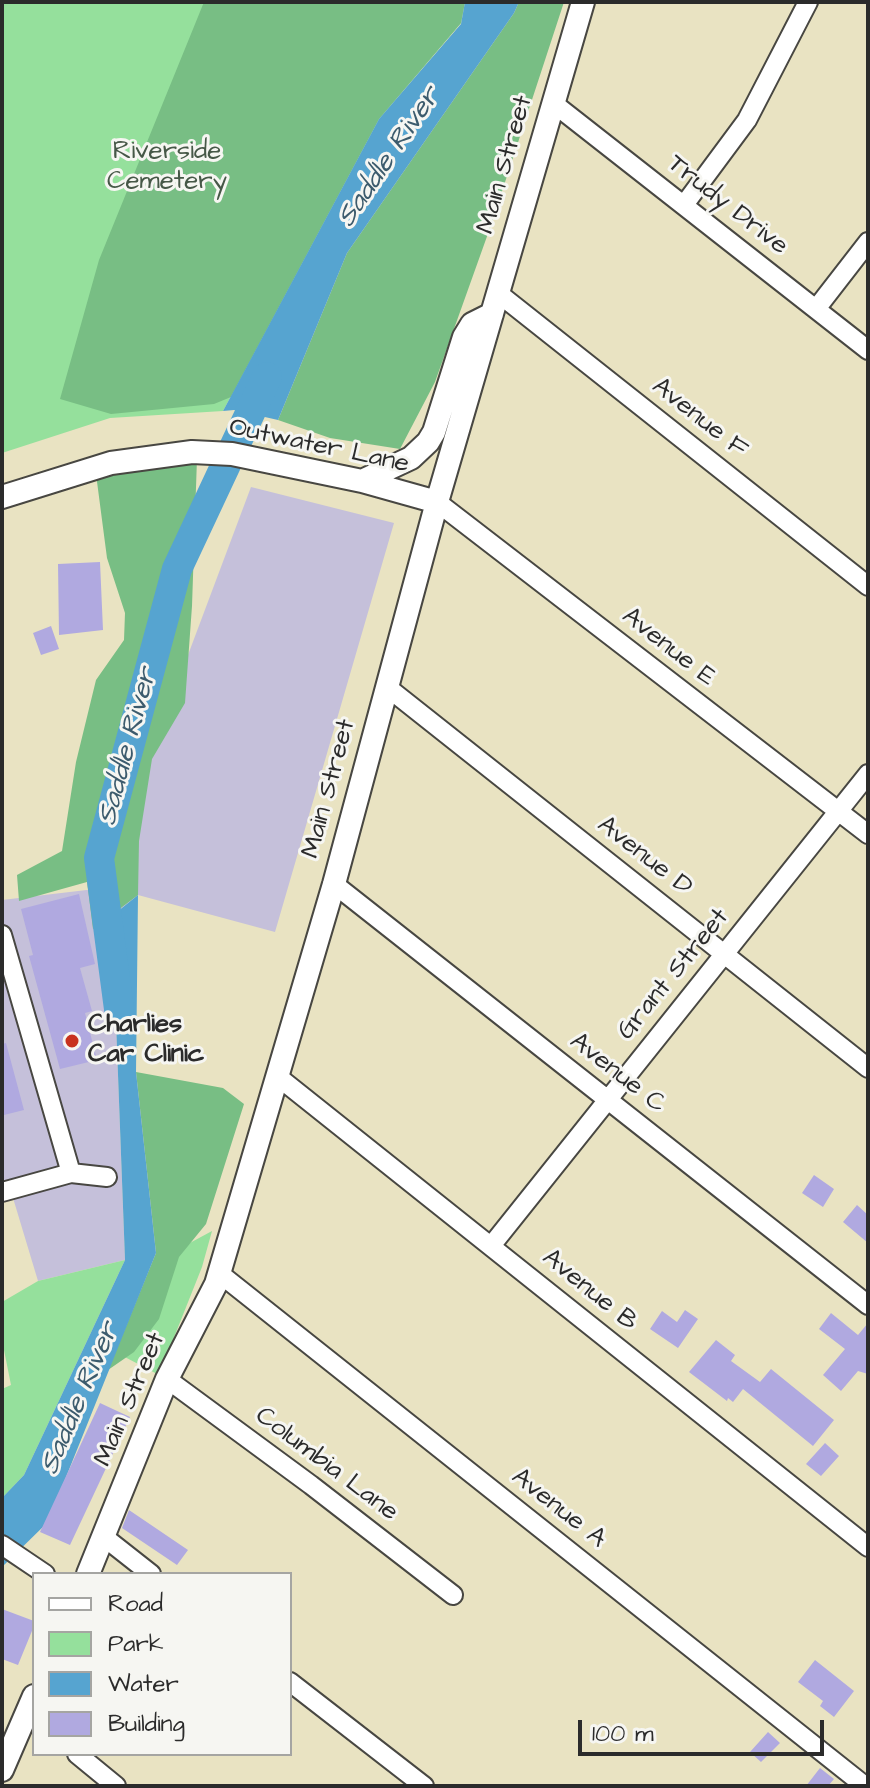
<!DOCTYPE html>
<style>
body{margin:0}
#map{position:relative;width:870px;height:1788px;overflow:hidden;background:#e9e3c2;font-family:"Architects Daughter",sans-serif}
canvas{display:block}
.frame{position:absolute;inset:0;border:4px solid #2b2b2b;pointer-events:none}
.legend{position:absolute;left:32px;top:1572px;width:260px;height:184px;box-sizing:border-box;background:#f6f6f2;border:2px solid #a5a5a2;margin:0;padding:10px 14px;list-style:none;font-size:24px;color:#2b2b2b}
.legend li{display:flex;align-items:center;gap:16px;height:40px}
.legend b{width:40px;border:2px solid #a5a5a2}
.scale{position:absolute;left:578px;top:1720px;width:246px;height:36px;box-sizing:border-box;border:4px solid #2b2b2b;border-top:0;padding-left:10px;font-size:24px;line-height:28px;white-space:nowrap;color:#2b2b2b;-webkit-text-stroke:6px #f6f6f2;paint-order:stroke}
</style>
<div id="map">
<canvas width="870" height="1788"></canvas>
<div class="frame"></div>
<ul class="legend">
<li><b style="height:10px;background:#fff"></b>Road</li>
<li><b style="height:22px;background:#95e09c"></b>Park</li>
<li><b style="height:22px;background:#56a4d0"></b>Water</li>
<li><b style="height:22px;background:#b0a9e0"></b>Building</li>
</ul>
<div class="scale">100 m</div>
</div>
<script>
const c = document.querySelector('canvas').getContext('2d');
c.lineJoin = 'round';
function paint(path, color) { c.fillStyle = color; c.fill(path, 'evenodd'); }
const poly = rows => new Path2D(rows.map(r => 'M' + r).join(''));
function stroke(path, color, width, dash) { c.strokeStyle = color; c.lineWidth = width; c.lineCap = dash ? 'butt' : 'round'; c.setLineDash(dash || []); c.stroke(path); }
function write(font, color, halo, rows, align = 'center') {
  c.font = font + ' "Architects Daughter",sans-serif'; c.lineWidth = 6; c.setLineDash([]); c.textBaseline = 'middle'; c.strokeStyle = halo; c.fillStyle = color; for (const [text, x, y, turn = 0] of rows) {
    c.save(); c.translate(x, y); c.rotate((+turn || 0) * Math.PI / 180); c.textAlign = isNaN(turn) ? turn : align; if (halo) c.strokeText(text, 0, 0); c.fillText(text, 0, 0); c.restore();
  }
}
paint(poly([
 [251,487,394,523,275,932,138,895,112,916,125,1260,38,1281,10,1188,2,1189,2,900,112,887,164,719]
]), '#c5c0da');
paint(poly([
 [2,2,465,2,461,23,379,119,223,411,110,418,2,453],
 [212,1231,202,1267,159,1375,121,1355,175,1251],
 [125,1260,24,1475,2,1498,2,1389,11,1385,2,1340,2,1302,38,1281]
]), '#95e09c');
paint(poly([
 [204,2,465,2,461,23,379,119,231,397,214,404,111,414,60,399,99,260],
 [519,2,564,2,490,228,435,382,400,449,330,438,278,420,347,253,514,13],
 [197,458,192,606,185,703,152,759,139,841,138,895,93,929,87,882,19,901,17,875,62,851,76,762,96,680,124,640,125,613,107,558,96,474],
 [136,1072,223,1088,244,1104,206,1224,179,1257,159,1319,134,1352,108,1370,156,1253]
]), '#78be84');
paint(poly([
 [465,2,519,2,514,13,347,253,278,420,234,410,223,411,379,119,461,24],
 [138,895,136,1072,156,1253,48,1522,2,1567,2,1498,24,1475,125,1260,112,916]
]), '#56a4d0');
stroke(poly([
 [119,1009,99,858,177,569,267,377]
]), '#56a4d0', 30);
paint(poly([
 [100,562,103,630,59,635,58,564],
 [51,626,59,649,41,655,33,633],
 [79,894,95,964,80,968,92,1011,85,1013,97,1060,60,1069,29,956,33,955,21,909],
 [6,1043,24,1110,4,1115,2,1106,2,1044],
 [814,1175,834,1189,823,1207,802,1193],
 [857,1205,868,1215,868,1243,843,1222],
 [685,1310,698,1319,678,1348,650,1329,662,1311,677,1322],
 [831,1313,858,1335,868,1323,868,1374,858,1371,841,1391,823,1375,845,1349,819,1329],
 [716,1340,735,1355,731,1361,760,1382,771,1369,834,1420,813,1446,743,1389,733,1402,728,1398,727,1401,689,1372],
 [100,1403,130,1417,70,1545,40,1532],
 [825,1443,839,1456,821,1476,806,1464],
 [129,1510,188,1550,177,1565,122,1528],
 [2,1609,34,1621,34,1626,18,1665,2,1659],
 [815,1660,854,1691,834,1717,820,1706,823,1701,798,1682],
 [768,1732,780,1743,761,1762,750,1752],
 [820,1768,834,1779,828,1786,806,1786]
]), '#b0a9e0');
const minor = poly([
 [553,103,868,350],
 [684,205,747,120,808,2],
 [498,293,868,586],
 [816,309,868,242],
 [437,502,868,834],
 [387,687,868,1068],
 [334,884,868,1305],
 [2,935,71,1173],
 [277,1076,868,1547],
 [2,1192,71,1173,107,1177],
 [491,1246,868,774],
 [219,1273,865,1786],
 [167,1379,311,1485,453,1595],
 [104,1537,151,1574],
 [2,1545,45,1574],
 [290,1682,424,1786],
 [77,1754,116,1786]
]);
const tertiary = poly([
 [362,481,411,458,428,442,434,432,464,337,472,324,492,314],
 [2,497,111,463,192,452,232,454,362,481,437,502],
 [88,1574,167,1379,216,1284,334,884,437,502,583,2],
 [2,1770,34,1696]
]);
stroke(minor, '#484742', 22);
stroke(tertiary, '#484742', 26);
stroke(minor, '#fff', 18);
stroke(tertiary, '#fff', 22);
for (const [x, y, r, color] of [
 [72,1041,8,"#c8321e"]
]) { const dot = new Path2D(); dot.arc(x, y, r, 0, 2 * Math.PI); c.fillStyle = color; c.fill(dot); stroke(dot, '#f6f6f2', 3); }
write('26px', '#465847', '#f6f6f2', [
 ["Riverside",167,153],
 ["Cemetery",167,183]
]);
write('26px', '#2b2b2b', '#f6f6f2', [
 ["Main Street",506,165,-74],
 ["Trudy Drive",727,206,38],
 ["Avenue F",699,419,38],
 ["Outwater Lane",319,447,12],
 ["Avenue E",668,648,38],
 ["Main Street",330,789,-75],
 ["Avenue D",644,857,38],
 ["Grant Street",674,975,-51],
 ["Avenue C",617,1074,38],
 ["Avenue B",589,1291,39],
 ["Main Street",131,1400,-67],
 ["Columbia Lane",326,1465,37],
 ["Avenue A",558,1509,38]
]);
write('bold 26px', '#2b2b2b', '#f6f6f2', [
 ["Charlies",88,1026],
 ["Car Clinic",88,1056]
], 'left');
write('italic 28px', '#3c5b6d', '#f6f6f2', [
 ["Saddle River",390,158,-56],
 ["Saddle River",129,747,-75],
 ["Saddle River",81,1399,-67]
]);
</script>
